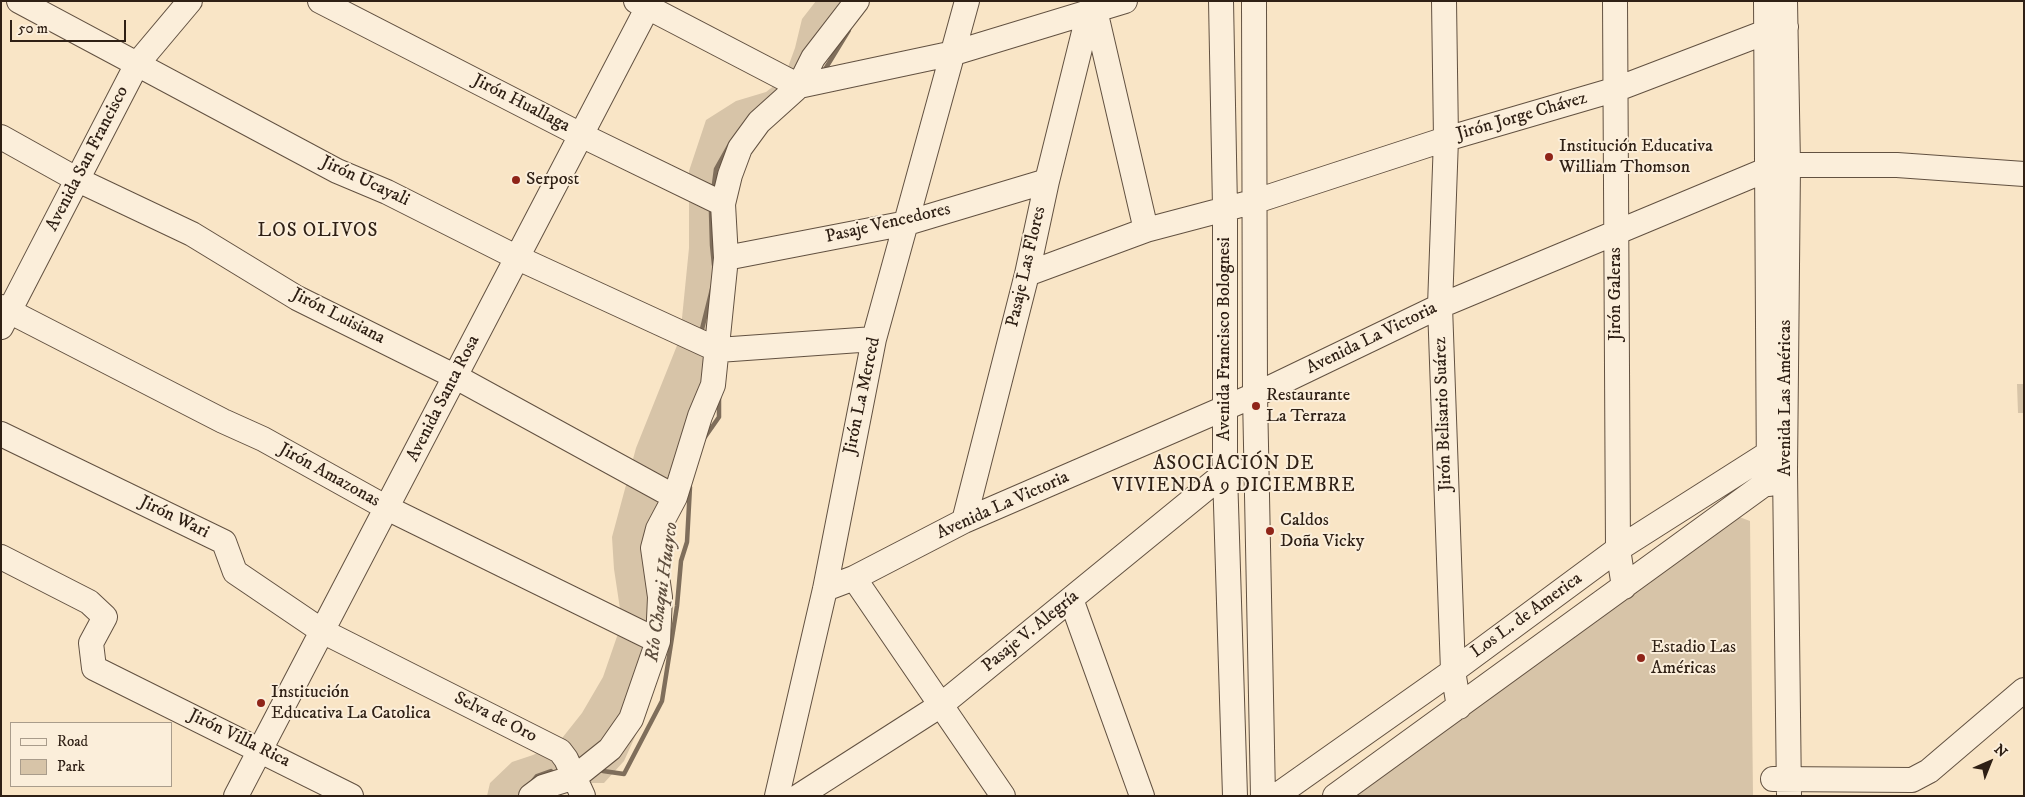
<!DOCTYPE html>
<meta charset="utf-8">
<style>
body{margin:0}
#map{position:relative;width:2025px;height:797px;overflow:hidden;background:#f9e5c6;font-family:"IM FELL DW Pica",serif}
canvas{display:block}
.frame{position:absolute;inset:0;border:2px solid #2f2015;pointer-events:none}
.legend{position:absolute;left:10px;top:722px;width:162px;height:65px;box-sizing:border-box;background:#fbeeda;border:1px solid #a99c8b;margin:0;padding:6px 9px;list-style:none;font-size:15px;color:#2f2015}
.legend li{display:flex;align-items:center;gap:10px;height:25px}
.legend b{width:25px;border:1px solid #a99c8b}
.north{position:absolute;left:1965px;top:737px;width:50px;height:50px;-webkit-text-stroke:4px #fbeeda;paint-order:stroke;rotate:44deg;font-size:14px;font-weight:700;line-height:20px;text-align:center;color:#2f2015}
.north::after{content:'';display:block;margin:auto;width:18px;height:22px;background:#2f2015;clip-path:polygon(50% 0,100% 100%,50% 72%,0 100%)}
.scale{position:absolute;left:10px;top:20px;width:116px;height:22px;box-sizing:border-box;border:2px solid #2f2015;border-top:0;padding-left:6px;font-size:15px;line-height:18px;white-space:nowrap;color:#2f2015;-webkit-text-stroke:4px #fbeeda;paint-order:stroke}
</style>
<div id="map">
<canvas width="2025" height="797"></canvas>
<div class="frame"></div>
<ul class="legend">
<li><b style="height:6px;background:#fbeeda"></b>Road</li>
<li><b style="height:14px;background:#d7c4a8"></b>Park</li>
</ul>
<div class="north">N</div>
<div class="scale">50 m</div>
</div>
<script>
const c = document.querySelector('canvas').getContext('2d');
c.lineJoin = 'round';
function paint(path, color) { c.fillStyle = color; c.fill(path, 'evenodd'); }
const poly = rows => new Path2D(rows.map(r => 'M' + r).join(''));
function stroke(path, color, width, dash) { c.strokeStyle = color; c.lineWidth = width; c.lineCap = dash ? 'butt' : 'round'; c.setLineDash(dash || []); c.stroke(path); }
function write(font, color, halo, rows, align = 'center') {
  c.font = font + ' "IM FELL DW Pica",serif'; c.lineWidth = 4; c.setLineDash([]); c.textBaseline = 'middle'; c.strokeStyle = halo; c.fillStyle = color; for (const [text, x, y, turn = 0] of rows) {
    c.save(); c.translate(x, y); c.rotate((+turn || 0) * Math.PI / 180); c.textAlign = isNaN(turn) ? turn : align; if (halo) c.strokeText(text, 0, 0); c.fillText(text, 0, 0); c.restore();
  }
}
paint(poly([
 [816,1,842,1,739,172,719,330,671,480,664,628,643,719,624,761,604,783,574,783,529,796,487,796,490,783,512,762,533,755,559,742,582,713,603,677,622,622,614,569,612,537,636,448,680,338,689,248,689,171,706,120,736,101,766,92,784,78,795,48,802,19],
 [2017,384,2024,384,2024,413,2018,413],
 [1734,515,1750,521,1753,796,1338,796]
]), '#d7c4a8');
stroke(poly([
 [824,71,849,30],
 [713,192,716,169,730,144],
 [711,212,712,245,714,265],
 [702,329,712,289],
 [705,437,719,417,719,397],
 [603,771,624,774,662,701,677,606,681,561,687,542,690,487],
 [533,781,537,776,551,771]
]), '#7f6e5b', 4.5);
const minor = poly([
 [19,1,337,171,387,192,518,258,718,350,874,339],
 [320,1,581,135,723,204],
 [636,1,799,86,954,53,1125,1],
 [1221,1,1225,208,1225,473,1235,796],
 [1254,1,1255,395,1263,796],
 [1444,1,1446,139,1440,306,1453,671,1459,707],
 [1615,1,1618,549,1624,587],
 [1766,1,1769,484],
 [1785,1,1788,165,1785,470,1789,796],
 [1095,10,1146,230],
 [1,137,78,180,192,234,297,298,456,377,675,497],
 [726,258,907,223,1047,181],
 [1027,274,1146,230,1256,201,1446,139,1617,89,1766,32,1786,27],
 [1,307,223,421,263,439,387,508,658,641],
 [1,327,137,64,190,1],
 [1,434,224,542,235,572,322,631,560,751,566,759,583,796],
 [964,521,1027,274,1047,181,1089,12],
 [1,557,89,602,105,617,91,643,94,668,351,796],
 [854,578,1003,796],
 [825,589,854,578,964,521,1255,395,1440,306,1766,170,1788,165,1897,165,2024,174],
 [1071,599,1142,796],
 [1773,779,1912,780,1929,771,2024,690],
 [236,796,651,1],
 [531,796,543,787,575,777,610,749,631,719,658,641,660,597,653,548,658,529,675,497,700,416,713,385,726,258,723,204,730,175,740,148,759,122,799,86,813,58,857,1],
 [777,796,825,589,874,339,967,1],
 [799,796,941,705,1225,473,1235,470],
 [1276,796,1453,671,1618,549,1769,453,1779,448],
 [1335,796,1781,472]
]);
stroke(minor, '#625141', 26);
stroke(minor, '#fbeeda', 24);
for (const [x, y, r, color] of [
 [1549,157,5,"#8f2418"],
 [516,180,5,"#8f2418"],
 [1256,406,5,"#8f2418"],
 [1270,531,5,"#8f2418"],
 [1641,658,5,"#8f2418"],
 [261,703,5,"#8f2418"]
]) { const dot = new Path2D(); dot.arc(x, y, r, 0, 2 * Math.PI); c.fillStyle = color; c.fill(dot); stroke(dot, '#fbeeda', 2); }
write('18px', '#2f2015', '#fbeeda', [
 ["Jirón Huallaga",521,104,27],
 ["Jirón Jorge Chávez",1522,117,-16],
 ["Avenida San Francisco",88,159,-63],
 ["Jirón Ucayali",365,182,25],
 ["Pasaje Vencedores",888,224,-13],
 ["Pasaje Las Flores",1027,267,-77],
 ["Jirón Galeras",1616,294,-90],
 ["Jirón Luisiana",338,317,27],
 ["Avenida Francisco Bolognesi",1225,339,-90],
 ["Avenida La Victoria",1372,339,-26],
 ["Jirón La Merced",863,396,-78],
 ["Avenida Las Américas",1786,398,-90],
 ["Avenida Santa Rosa",444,399,-63],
 ["Jirón Belisario Suárez",1444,414,-92],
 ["Jirón Amazonas",329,476,29],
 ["Avenida La Victoria",1003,506,-24],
 ["Jirón Wari",174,518,26],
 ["Los L. de America",1527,616,-36],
 ["Pasaje V. Alegría",1031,632,-39],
 ["Selva de Oro",495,718,27],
 ["Jirón Villa Rica",239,739,26]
]);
write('18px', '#2f2015', '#fbeeda', [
 ["Institución Educativa",1559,147],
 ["William Thomson",1559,168],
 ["Serpost",526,180],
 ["Restaurante",1266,396],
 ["La Terraza",1266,417],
 ["Caldos",1280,521],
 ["Doña Vicky",1280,542],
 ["Estadio Las",1651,648],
 ["Américas",1651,669],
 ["Institución",271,693],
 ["Educativa La Catolica",271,714]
], 'left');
c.letterSpacing = '1px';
write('19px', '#2f2015', '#fbeeda', [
 ["LOS OLIVOS",318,232],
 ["ASOCIACIÓN DE",1234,465],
 ["VIVIENDA 9 DICIEMBRE",1234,487]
]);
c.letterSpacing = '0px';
write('italic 19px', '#5e4e3e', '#fbeeda', [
 ["Río Chaqui Huayco",663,592,-82]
]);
</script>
